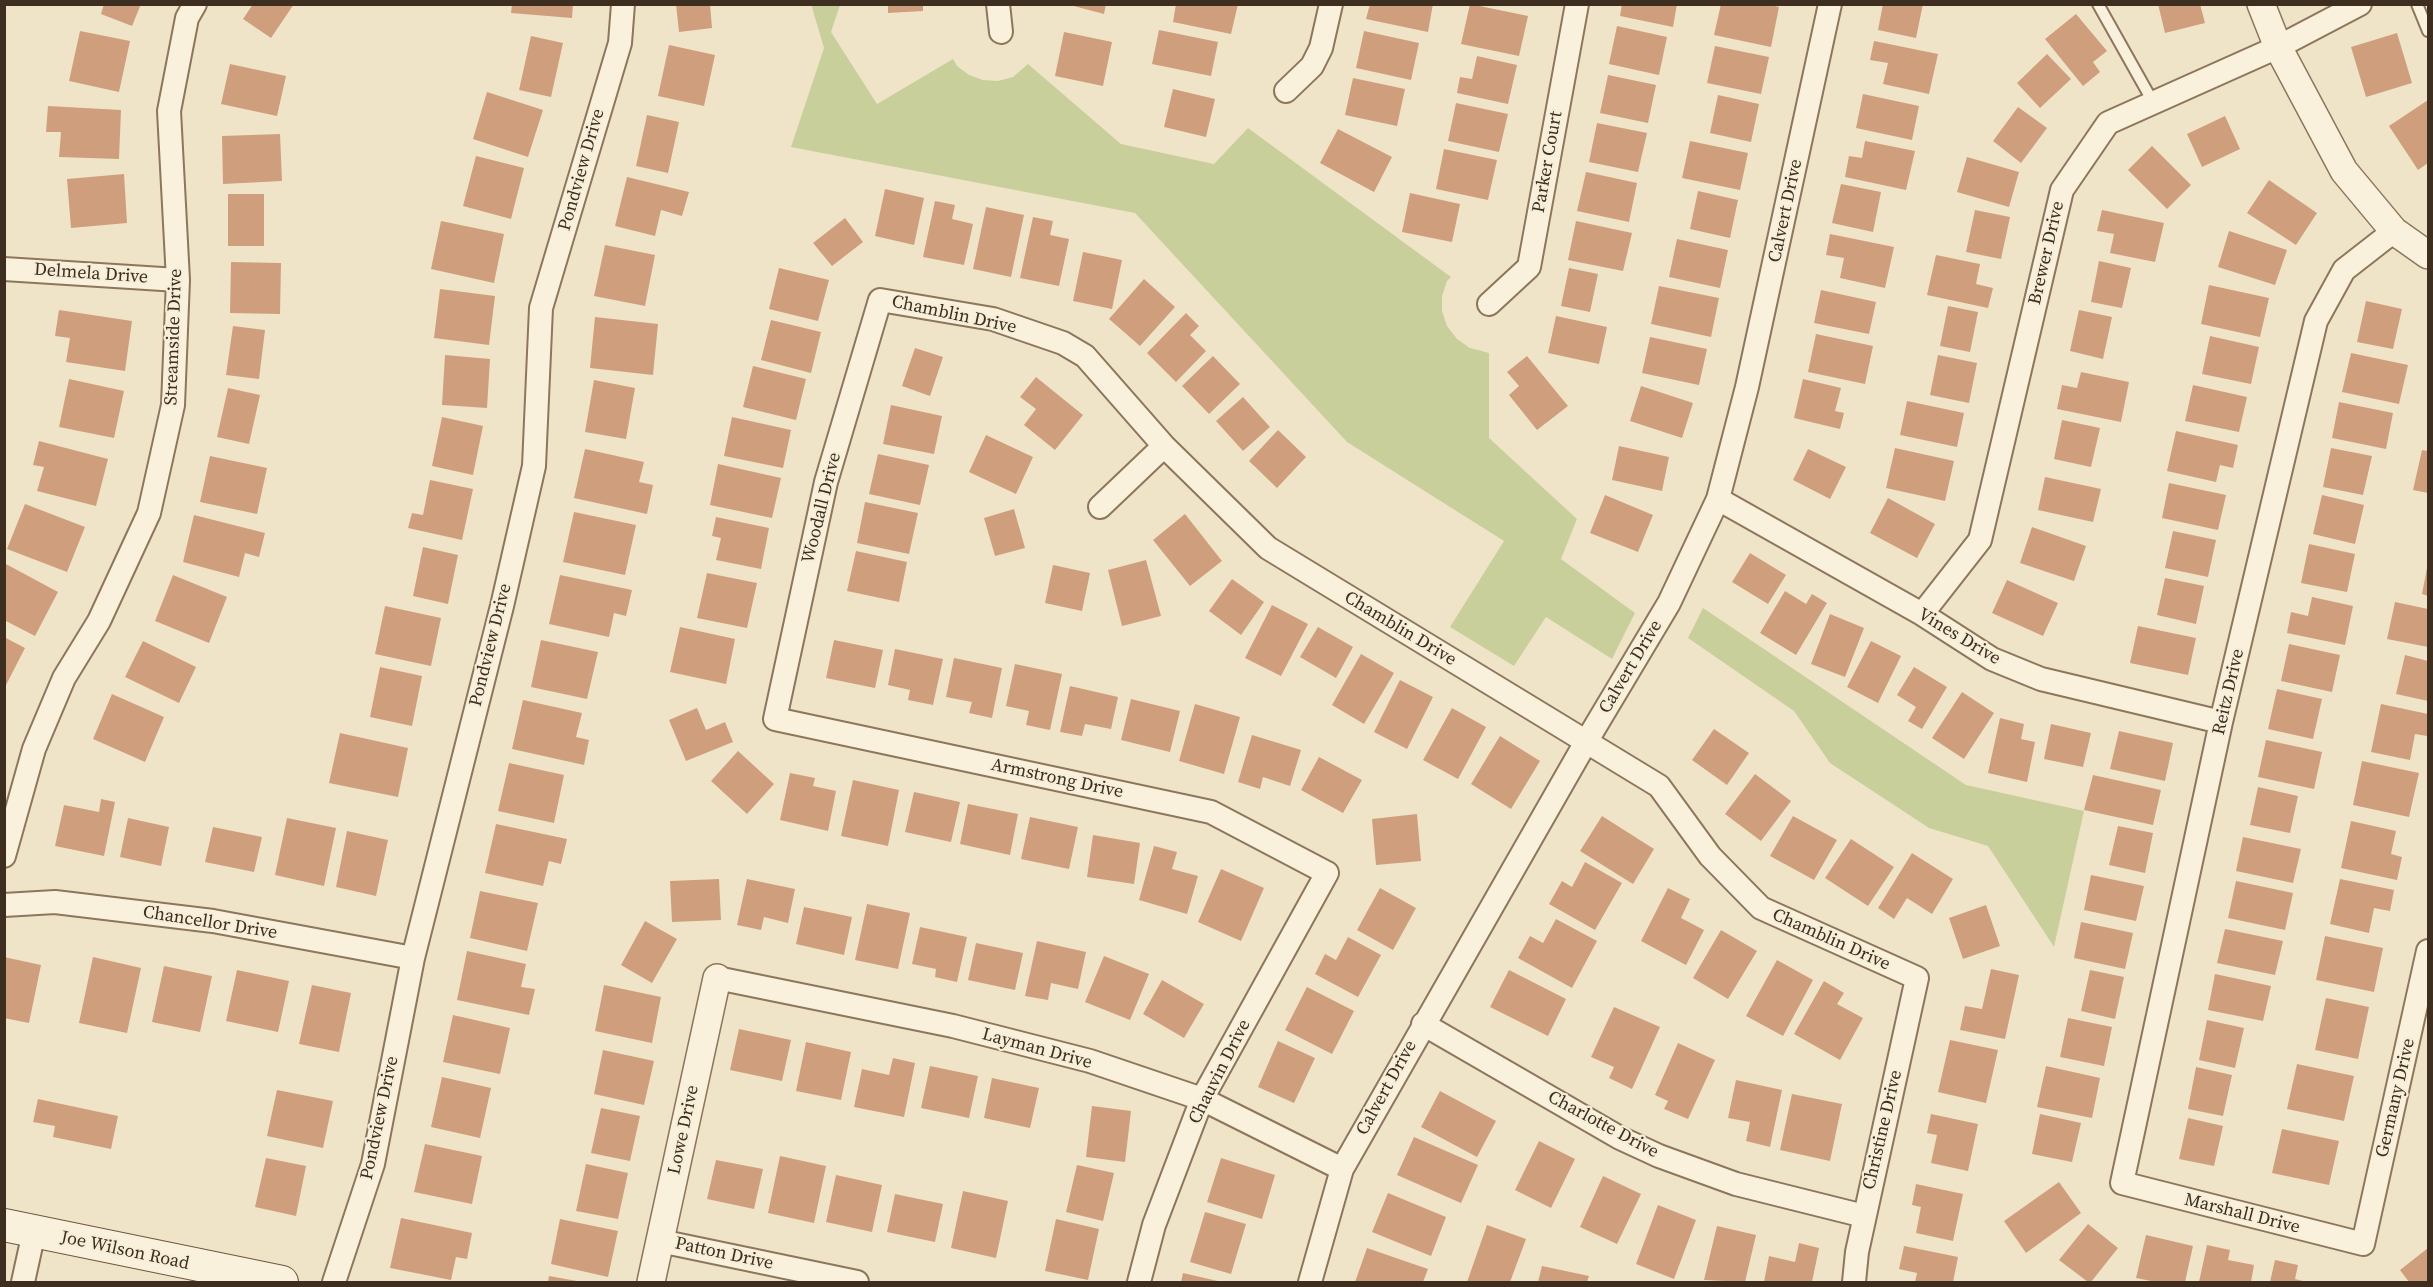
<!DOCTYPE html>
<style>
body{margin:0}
#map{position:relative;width:2433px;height:1287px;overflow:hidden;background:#f0e4c8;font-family:"Source Serif 4",serif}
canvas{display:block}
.frame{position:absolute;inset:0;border:6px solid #3d2e20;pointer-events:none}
</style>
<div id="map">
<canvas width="2433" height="1287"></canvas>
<div class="frame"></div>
</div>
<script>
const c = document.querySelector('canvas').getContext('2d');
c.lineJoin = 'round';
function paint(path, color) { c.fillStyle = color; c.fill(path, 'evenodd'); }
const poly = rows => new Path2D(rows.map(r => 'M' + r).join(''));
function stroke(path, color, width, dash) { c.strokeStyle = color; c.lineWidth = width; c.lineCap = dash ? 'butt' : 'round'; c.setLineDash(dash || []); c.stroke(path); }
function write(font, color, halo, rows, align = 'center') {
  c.font = font + ' "Source Serif 4",serif'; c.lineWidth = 4.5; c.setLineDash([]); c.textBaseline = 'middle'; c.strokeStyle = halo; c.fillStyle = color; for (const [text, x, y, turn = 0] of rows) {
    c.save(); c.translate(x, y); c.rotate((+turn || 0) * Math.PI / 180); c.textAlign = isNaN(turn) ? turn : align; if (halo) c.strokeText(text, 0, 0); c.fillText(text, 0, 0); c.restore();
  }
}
paint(poly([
 [811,4,840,5,831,32,877,104,953,59,957,66,969,75,983,80,998,81,1013,77,1028,64,1121,144,1214,164,1248,128,1451,277,1447,281,1442,296,1442,311,1447,326,1457,339,1470,348,1489,353,1489,438,1577,519,1561,559,1635,613,1612,659,1546,617,1514,666,1450,627,1504,541,1347,442,1135,213,791,147,824,48],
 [1703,608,1966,785,2084,811,2054,947,1988,846,1929,828,1830,763,1794,711,1688,638]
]), '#c9cf9b');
paint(poly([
 [104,4,141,4,132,26,101,14],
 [253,4,294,4,271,38,243,19],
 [512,4,573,4,572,18,511,13],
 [676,4,710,4,712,28,679,32],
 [888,4,923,4,923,11,888,13],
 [1066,4,1106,4,1104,14],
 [1176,4,1238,4,1231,34,1173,22],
 [1370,4,1433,4,1428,32,1366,19],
 [1470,4,1528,16,1519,56,1461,44],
 [1622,4,1677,4,1673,27,1620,16],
 [1721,4,1766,4,1779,7,1771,47,1714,35],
 [1883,4,1923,4,1916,38,1878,30],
 [2158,4,2200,4,2205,23,2165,33],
 [2076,14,2107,51,2093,62,2100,72,2083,86,2045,39],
 [1617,26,1667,37,1659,75,1609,64],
 [1159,30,1218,42,1211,76,1152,64],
 [80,31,130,41,119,92,69,81],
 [1364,31,1419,43,1411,80,1356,68],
 [1064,32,1112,42,1103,86,1055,76],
 [2397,33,2412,83,2366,97,2351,47],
 [531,36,563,43,551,97,519,90],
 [1874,41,1938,54,1929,94,1883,84,1888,63,1870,60],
 [669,45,715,55,704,106,658,96],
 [1715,46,1769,57,1761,94,1707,83],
 [2047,54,2071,79,2040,108,2017,83],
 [1477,56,1517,65,1508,104,1457,93,1460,77,1472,79],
 [230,64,286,76,277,116,221,104],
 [1608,75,1656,85,1648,123,1600,113],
 [1353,78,1405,89,1397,126,1345,115],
 [1173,89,1215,99,1206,137,1164,127],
 [487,92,543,110,528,157,473,139],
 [1863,94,1919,106,1912,140,1856,128],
 [1718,95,1759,104,1751,142,1710,133],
 [2428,100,2428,163,2418,170,2389,126],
 [1456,103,1508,114,1499,152,1448,141],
 [48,106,121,110,119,159,59,157,61,132,46,132],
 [2018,107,2047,128,2021,163,1993,141],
 [647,115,679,122,668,173,636,166],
 [2225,116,2240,149,2202,167,2187,134],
 [1597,123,1647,133,1638,172,1589,162],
 [1338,129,1392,157,1374,192,1320,163],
 [280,134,282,181,223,184,222,136],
 [1690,141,1748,153,1740,190,1682,178],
 [1865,141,1915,151,1906,190,1845,177,1849,156,1862,158],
 [2152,146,2191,185,2167,209,2128,170],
 [1444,149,1497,160,1488,200,1436,189],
 [476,156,524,168,511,219,463,206],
 [1967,157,2019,172,2009,207,1957,192],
 [1586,172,1637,183,1629,222,1577,211],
 [124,174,127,223,71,228,67,179],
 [627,177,689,192,682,216,661,210,655,236,615,226],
 [2269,180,2317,213,2296,245,2247,213],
 [1841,184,1881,192,1873,232,1832,223],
 [885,189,924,198,914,245,875,236],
 [1698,191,1738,200,1730,238,1690,229],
 [1410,193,1460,204,1452,242,1402,232],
 [228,194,264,194,264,246,228,246],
 [935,201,955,205,952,219,973,224,964,265,923,257],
 [986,207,1024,215,1011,277,973,269],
 [1975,210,2010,217,2001,259,1966,252],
 [2102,210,2164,223,2155,262,2110,253,2114,234,2097,231],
 [1033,217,1053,221,1050,235,1069,239,1059,286,1020,278],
 [845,218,863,242,832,266,813,243],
 [441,221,504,234,494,283,431,269],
 [1576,221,1632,233,1623,271,1568,260],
 [2229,231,2287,250,2275,285,2218,267],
 [1830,234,1894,247,1885,288,1840,278,1844,258,1826,255],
 [1677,239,1728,250,1720,288,1669,277],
 [605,245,655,255,645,306,594,296],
 [1083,252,1122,260,1112,309,1073,301],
 [1936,255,1980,264,1976,284,1993,288,1988,308,1927,295],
 [2099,261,2131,268,2122,308,2091,302],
 [231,262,281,263,280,314,230,313],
 [779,268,829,280,818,321,769,309],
 [1569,268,1598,274,1590,312,1561,306],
 [1144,279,1175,307,1140,346,1109,319],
 [2209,285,2269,298,2260,337,2201,324],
 [1659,286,1719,298,1711,337,1651,324],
 [440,289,495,296,489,345,434,338],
 [1821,290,1876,302,1869,334,1814,323],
 [2366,301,2402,309,2393,349,2357,342],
 [1948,306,1978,312,1970,352,1940,346],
 [59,310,132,321,125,371,66,362,70,338,55,336],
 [2079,310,2112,317,2103,359,2070,351],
 [1186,313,1199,326,1190,335,1206,351,1176,382,1147,353],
 [1556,316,1607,327,1599,364,1548,353],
 [595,317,658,324,653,375,590,368],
 [771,320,821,332,811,373,761,360],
 [233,326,265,330,259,379,226,375],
 [1816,334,1873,346,1865,384,1808,372],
 [2210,336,2259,347,2251,384,2202,374],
 [1650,337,1707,349,1699,385,1642,373],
 [915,348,943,357,930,396,902,386],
 [2351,353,2408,365,2399,404,2342,392],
 [445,355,490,359,487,408,442,405],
 [1938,355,1977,363,1969,403,1930,395],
 [1213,356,1240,384,1209,414,1182,386],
 [1527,356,1568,406,1537,430,1509,395,1519,386,1507,372],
 [753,366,806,379,796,420,743,407],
 [2081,372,2129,382,2121,422,2057,409,2062,385,2077,388],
 [1036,377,1083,415,1055,450,1024,425,1036,409,1020,397],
 [69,379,124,391,114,438,59,427],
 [1803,379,1841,388,1835,411,1844,413,1840,429,1794,418],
 [594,380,635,388,626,439,585,432],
 [2193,385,2247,397,2239,432,2185,421],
 [1641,386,1693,403,1682,438,1630,421],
 [228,388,260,395,249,444,217,437],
 [1243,397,1270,427,1243,451,1216,421],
 [1907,401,1964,413,1957,447,1900,435],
 [2339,402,2393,413,2386,449,2332,438],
 [891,405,942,416,934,454,883,444],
 [442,417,483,426,473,475,432,466],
 [732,417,791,430,783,468,724,456],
 [2062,420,2100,428,2091,467,2054,459],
 [1278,430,1306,457,1277,488,1249,461],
 [2176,431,2238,445,2233,468,2220,465,2216,482,2167,471],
 [986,435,1033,457,1016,494,969,472],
 [39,441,108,459,96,506,37,491,44,467,33,465],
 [1619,446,1669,457,1662,491,1612,480],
 [1895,448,1954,461,1945,501,1886,488],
 [2331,448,2372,456,2363,495,2323,487],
 [585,449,644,462,639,482,653,485,647,514,574,498],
 [1808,449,1846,467,1830,499,1793,480],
 [2422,450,2428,451,2428,493,2413,490],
 [878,454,929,465,920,505,869,494],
 [210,456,267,468,257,514,200,502],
 [718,464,781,478,772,518,710,505],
 [2045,477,2101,489,2093,522,2038,510],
 [430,480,473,489,462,540,408,528,412,513,423,515],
 [2169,483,2226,495,2218,530,2162,518],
 [1605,495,1653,515,1638,552,1590,533],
 [2322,495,2364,505,2355,544,2313,534],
 [1888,498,1935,524,1917,558,1870,533],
 [865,502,918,513,909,554,857,543],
 [25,504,85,527,67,572,7,549],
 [1014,509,1025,548,995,556,984,518],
 [574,512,636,525,625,575,563,562],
 [1185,514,1222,561,1190,586,1153,540],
 [194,515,265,533,259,557,245,553,239,577,183,562],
 [716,517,769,528,761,569,716,560,721,538,712,536],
 [2032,527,2086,546,2074,581,2020,563],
 [2173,531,2216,540,2208,577,2165,568],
 [2309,544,2355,554,2347,592,2301,583],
 [423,547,458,555,448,604,413,596],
 [856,551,907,562,899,602,847,591],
 [1750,553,1786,575,1768,604,1732,582],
 [1146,560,1161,616,1122,626,1108,570],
 [4,563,58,592,35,636,4,620],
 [1053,565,1090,573,1082,611,1045,603],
 [2427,568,2428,568,2428,596,2422,594],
 [707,573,757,583,747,628,697,618],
 [173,575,227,597,209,643,155,621],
 [560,575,632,590,626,616,614,613,609,637,549,624],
 [2165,578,2204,586,2196,624,2157,615],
 [1232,579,1264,602,1241,635,1209,611],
 [2007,580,2058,603,2043,636,1992,613],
 [1785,591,1806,604,1812,594,1827,603,1796,655,1760,633],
 [2312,597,2353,606,2345,645,2287,633,2291,612,2308,616],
 [2395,602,2428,609,2428,647,2387,639],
 [1272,605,1308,624,1281,676,1245,658],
 [385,606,441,618,431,666,375,654],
 [1830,614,1864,628,1845,677,1811,664],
 [2138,626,2196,638,2188,675,2130,663],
 [680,627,735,639,726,684,670,672],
 [1318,627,1353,647,1336,678,1300,657],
 [4,637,25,648,4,689],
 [541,640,598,652,587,699,531,687],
 [834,640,883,650,875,688,826,678],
 [143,641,196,667,179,703,125,677],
 [1871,641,1901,656,1878,703,1847,687],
 [2289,644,2340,655,2332,692,2281,681],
 [895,649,943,659,933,705,908,700,910,690,888,685],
 [1361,654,1394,673,1364,724,1332,705],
 [2405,655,2428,661,2428,701,2396,694],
 [954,658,1002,668,992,718,969,713,972,702,946,697],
 [1015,664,1062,674,1050,730,1026,725,1029,711,1006,706],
 [380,667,422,676,412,726,370,717],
 [1914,667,1947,687,1922,729,1908,721,1916,707,1897,695],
 [1400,680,1433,697,1407,749,1374,732],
 [1070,686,1118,697,1111,729,1085,724,1082,736,1060,732],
 [2277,689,2322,699,2313,739,2268,729],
 [1962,692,1994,713,1964,759,1932,738],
 [112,694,164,717,145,762,93,739],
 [1131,699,1180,711,1170,752,1121,740],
 [523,700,582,713,576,737,589,740,584,765,512,749],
 [1195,704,1240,717,1224,774,1179,761],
 [2381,704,2428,714,2427,736,2415,734,2410,760,2371,752],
 [697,708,706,730,725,722,733,742,686,761,669,720],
 [1452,708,1486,727,1458,779,1423,760],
 [2000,718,2024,724,2021,739,2035,742,2027,782,1988,773],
 [2051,724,2091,733,2083,767,2044,759],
 [1714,729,1749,753,1727,785,1692,760],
 [2119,731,2173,743,2165,781,2110,769],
 [340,733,408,748,398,797,329,783],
 [1252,735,1301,750,1290,786,1263,777,1260,789,1238,782],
 [1500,736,1540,761,1511,809,1471,784],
 [2266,740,2322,752,2314,789,2258,777],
 [738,751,774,784,747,814,711,781],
 [1319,757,1362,780,1343,813,1301,790],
 [2362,761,2419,773,2409,817,2353,805],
 [509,763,564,775,554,823,498,811],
 [790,773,815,778,813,786,836,791,828,831,780,820],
 [1755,774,1791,801,1761,841,1725,814],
 [2093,775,2161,790,2153,825,2084,810],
 [853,780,899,790,888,846,841,836],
 [2258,787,2298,796,2290,833,2250,825],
 [914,792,960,802,951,842,905,832],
 [101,799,115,802,104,856,55,846,64,805,99,812],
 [968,804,1018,814,1010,855,960,844],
 [1417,814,1421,861,1376,865,1372,819],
 [1602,816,1654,849,1633,884,1580,851],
 [1793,816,1837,840,1814,880,1770,856],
 [1030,817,1078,827,1069,869,1021,859],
 [128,818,169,827,161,866,120,857],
 [287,818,336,828,324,886,275,875],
 [2351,821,2396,831,2391,854,2402,857,2397,880,2341,868],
 [496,824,567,839,561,864,549,861,543,886,485,873],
 [2118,826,2153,833,2145,873,2109,865],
 [213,827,262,837,254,872,205,862],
 [347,831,388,840,376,896,336,887],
 [1093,835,1140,843,1134,884,1087,877],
 [2243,837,2301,849,2293,883,2236,871],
 [1851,839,1894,867,1868,906,1825,878],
 [1154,846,1177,852,1172,869,1198,876,1187,914,1139,900],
 [1912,853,1953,879,1932,914,1907,898,1894,919,1878,908],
 [1585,862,1622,883,1595,930,1549,904,1562,881,1572,887],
 [1221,869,1264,888,1241,941,1198,922],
 [2091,875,2144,886,2136,921,2084,910],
 [719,879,721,920,672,922,670,881],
 [747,879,795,889,788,923,764,917,761,930,737,925],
 [2340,879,2394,890,2390,911,2374,908,2369,933,2330,924],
 [2236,881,2293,893,2285,930,2228,918],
 [1380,888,1416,908,1393,950,1357,930],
 [1668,888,1690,899,1681,918,1704,930,1686,965,1641,941],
 [480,891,538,903,527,951,470,938],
 [867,904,910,913,898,969,855,960],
 [1986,905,2000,946,1963,959,1949,918],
 [804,907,852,917,844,955,796,944],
 [1556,919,1597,941,1572,988,1518,958,1530,936,1543,943],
 [645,921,677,939,652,983,621,965],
 [2081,922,2133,933,2125,969,2074,958],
 [920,927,967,937,957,982,935,977,936,969,912,964],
 [2225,929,2283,941,2275,975,2217,963],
 [1721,930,1757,951,1728,999,1693,978],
 [2325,936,2383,948,2374,992,2316,980],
 [1348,937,1381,955,1358,997,1315,974,1325,954,1336,960],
 [1037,941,1086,952,1078,989,1051,983,1048,1000,1025,996],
 [976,943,1023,953,1015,990,968,980],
 [467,951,526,964,521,987,535,989,529,1015,457,1000],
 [1104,956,1149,974,1130,1020,1085,1002],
 [4,957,41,965,29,1023,4,1018],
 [93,957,141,968,127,1033,79,1023],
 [1777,960,1813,980,1783,1036,1746,1016],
 [164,966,212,976,200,1032,152,1022],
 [1991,969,2019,975,2005,1039,1960,1030,1965,1006,1982,1009],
 [237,970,289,981,278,1032,226,1021],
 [1509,970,1566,999,1548,1036,1490,1007],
 [2090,970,2124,977,2115,1019,2081,1011],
 [2215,974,2271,986,2263,1021,2208,1010],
 [1162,980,1204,1004,1184,1038,1143,1014],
 [1824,981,1844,993,1837,1004,1863,1018,1840,1060,1794,1034],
 [312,985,351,993,339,1052,299,1044],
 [604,985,661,997,652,1043,595,1031],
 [1307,987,1354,1011,1332,1054,1285,1030],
 [2326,998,2369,1007,2358,1059,2315,1050],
 [1614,1007,1660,1027,1632,1089,1609,1078,1614,1067,1591,1057],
 [453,1015,510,1028,500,1074,443,1062],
 [2068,1018,2112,1027,2104,1066,2060,1057],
 [2207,1020,2244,1028,2235,1068,2199,1060],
 [739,1029,791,1040,782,1081,730,1070],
 [1950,1040,1998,1050,1986,1103,1938,1092],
 [1278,1041,1315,1058,1294,1103,1258,1087],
 [806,1042,851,1052,841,1100,796,1091],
 [1678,1043,1715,1060,1688,1119,1664,1109,1668,1101,1655,1095],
 [603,1050,654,1061,644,1105,594,1094],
 [893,1058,915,1063,904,1117,854,1107,862,1069,889,1075],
 [2297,1064,2354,1076,2344,1121,2287,1109],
 [930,1066,978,1076,969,1118,921,1108],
 [2046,1066,2100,1078,2092,1118,2037,1107],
 [2196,1067,2232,1075,2223,1116,2188,1109],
 [442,1077,491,1088,480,1138,431,1127],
 [992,1078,1039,1088,1030,1128,984,1118],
 [1736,1080,1782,1090,1770,1147,1746,1141,1750,1122,1728,1118],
 [277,1090,333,1101,323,1148,267,1136],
 [1440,1091,1496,1121,1477,1157,1421,1127],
 [1792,1094,1842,1104,1830,1161,1780,1150],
 [38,1099,118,1116,111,1149,53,1137,55,1126,33,1122],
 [1092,1106,1131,1111,1125,1162,1086,1157],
 [601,1108,640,1116,630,1161,591,1153],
 [1931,1114,1978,1124,1968,1171,1931,1163,1937,1135,1927,1133],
 [2040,1114,2081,1123,2072,1162,2032,1154],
 [2188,1118,2223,1126,2214,1166,2179,1159],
 [2282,1129,2339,1141,2329,1185,2272,1173],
 [1414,1137,1478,1165,1461,1203,1397,1175],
 [1539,1141,1575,1159,1551,1208,1515,1190],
 [425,1144,482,1156,472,1204,414,1192],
 [780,1156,826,1166,814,1223,768,1213],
 [266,1158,306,1166,296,1216,255,1207],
 [1221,1158,1275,1175,1262,1219,1207,1202],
 [716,1160,763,1169,754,1209,707,1199],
 [586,1164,628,1173,618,1219,576,1211],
 [1077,1165,1114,1173,1103,1221,1066,1212],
 [836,1175,882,1185,872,1232,826,1222],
 [1603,1176,1641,1194,1617,1244,1580,1227],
 [2059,1182,2081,1213,2026,1253,2004,1221],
 [1916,1184,1963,1194,1953,1241,1916,1233,1921,1207,1912,1205],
 [963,1191,1008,1201,996,1258,951,1248],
 [1388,1193,1446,1217,1431,1256,1372,1232],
 [895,1194,943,1204,935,1242,887,1232],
 [1658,1205,1696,1220,1674,1279,1636,1264],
 [1205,1212,1246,1224,1231,1274,1190,1262],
 [401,1218,472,1233,467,1259,456,1257,451,1280,390,1268],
 [560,1219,618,1231,608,1277,551,1264],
 [1056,1219,1099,1229,1088,1280,1045,1271],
 [2088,1224,2118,1248,2091,1282,2088,1282,2059,1260],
 [1487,1225,1526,1239,1510,1282,1467,1282],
 [1717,1226,1756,1235,1745,1282,1704,1280],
 [2146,1235,2193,1246,2185,1282,2156,1282,2136,1278],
 [1799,1243,1819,1248,1812,1282,1764,1282,1769,1256,1795,1262],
 [2207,1245,2230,1250,2228,1260,2254,1265,2251,1282,2199,1282],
 [1904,1246,1958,1257,1953,1282,1915,1282,1917,1273,1899,1269],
 [1367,1248,1428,1269,1423,1282,1355,1282],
 [2428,1248,2428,1282,2409,1282,2400,1270],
 [2275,1260,2298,1265,2295,1279,2307,1282,2270,1282],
 [1542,1266,1589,1276,1587,1282,1538,1282],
 [1183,1273,1222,1282,1181,1282],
 [549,1276,577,1281,577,1282,548,1282]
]), '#cf9f7d');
const service = poly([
 [2098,4,2153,102],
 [2417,4,2428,31]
]);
const minor = poly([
 [998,4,1001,32],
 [1286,91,1312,66,1321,48,1331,4],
 [2394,231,2344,270,2316,321,2221,722,2122,1183,2363,1244,2428,951],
 [4,269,178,280],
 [1489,304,1529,267,1577,4],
 [1718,499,1922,614,1992,659,2041,679,2221,722],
 [1100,507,1164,446],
 [1922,614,1980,540,2062,190,2108,123,2278,47,2360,4],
 [4,856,34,749,64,678,99,621,149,513,173,405,178,280,169,111,187,18,195,4],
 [4,905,55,902,213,921,413,958],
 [717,978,953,1026,1090,1061,1202,1099,1342,1169],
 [1423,1024,1620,1138,1659,1156,1736,1184,1864,1216],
 [660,1241,857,1282],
 [23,1282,34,1232],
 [334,1282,373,1164,413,958,502,606,534,466,541,308,620,43,623,4],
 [1139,1282,1154,1225,1202,1099,1327,873,1211,812,775,719,826,482,880,300,993,319,1063,343,1085,356,1164,446,1268,548,1659,786,1710,856,1761,908,1917,978,1857,1252,1854,1282],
 [1310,1282,1342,1169,1586,742,1669,603,1718,499,1747,387,1830,4]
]);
const tertiary = poly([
 [2261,4,2278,47,2344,171,2394,231,2428,255],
 [651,1282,717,978]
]);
const secondary = poly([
 [4,1225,282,1282]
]);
stroke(service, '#8d765c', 14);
stroke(minor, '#8d765c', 26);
stroke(tertiary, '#8d765c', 30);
stroke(secondary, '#6f573f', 34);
stroke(service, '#faf1dc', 10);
stroke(minor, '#faf1dc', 22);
stroke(tertiary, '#faf1dc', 27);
stroke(secondary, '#faf1dc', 32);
write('18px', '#3d2e20', '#f7eed8', [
 ["Parker Court",1548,162,-80],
 ["Pondview Drive",582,170,-74],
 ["Calvert Drive",1786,211,-78],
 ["Brewer Drive",2047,253,-77],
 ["Delmela Drive",91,274,4],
 ["Chamblin Drive",954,315,12],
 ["Streamside Drive",174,337,-88],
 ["Woodall Drive",822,508,-76],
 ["Chamblin Drive",1400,629,31],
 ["Vines Drive",1959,637,31],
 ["Pondview Drive",491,645,-76],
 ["Calvert Drive",1631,667,-59],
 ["Reitz Drive",2229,692,-77],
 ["Armstrong Drive",1057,779,12],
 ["Chancellor Drive",210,923,9],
 ["Chamblin Drive",1831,940,24],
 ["Layman Drive",1037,1049,15],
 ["Chauvin Drive",1220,1072,-63],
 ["Calvert Drive",1387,1088,-61],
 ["Germany Drive",2396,1098,-77],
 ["Pondview Drive",380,1118,-78],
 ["Charlotte Drive",1603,1125,28],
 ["Lowe Drive",684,1130,-78],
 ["Christine Drive",1883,1130,-77],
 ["Marshall Drive",2242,1214,14],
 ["Joe Wilson Road",125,1251,12],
 ["Patton Drive",724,1254,12]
]);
</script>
